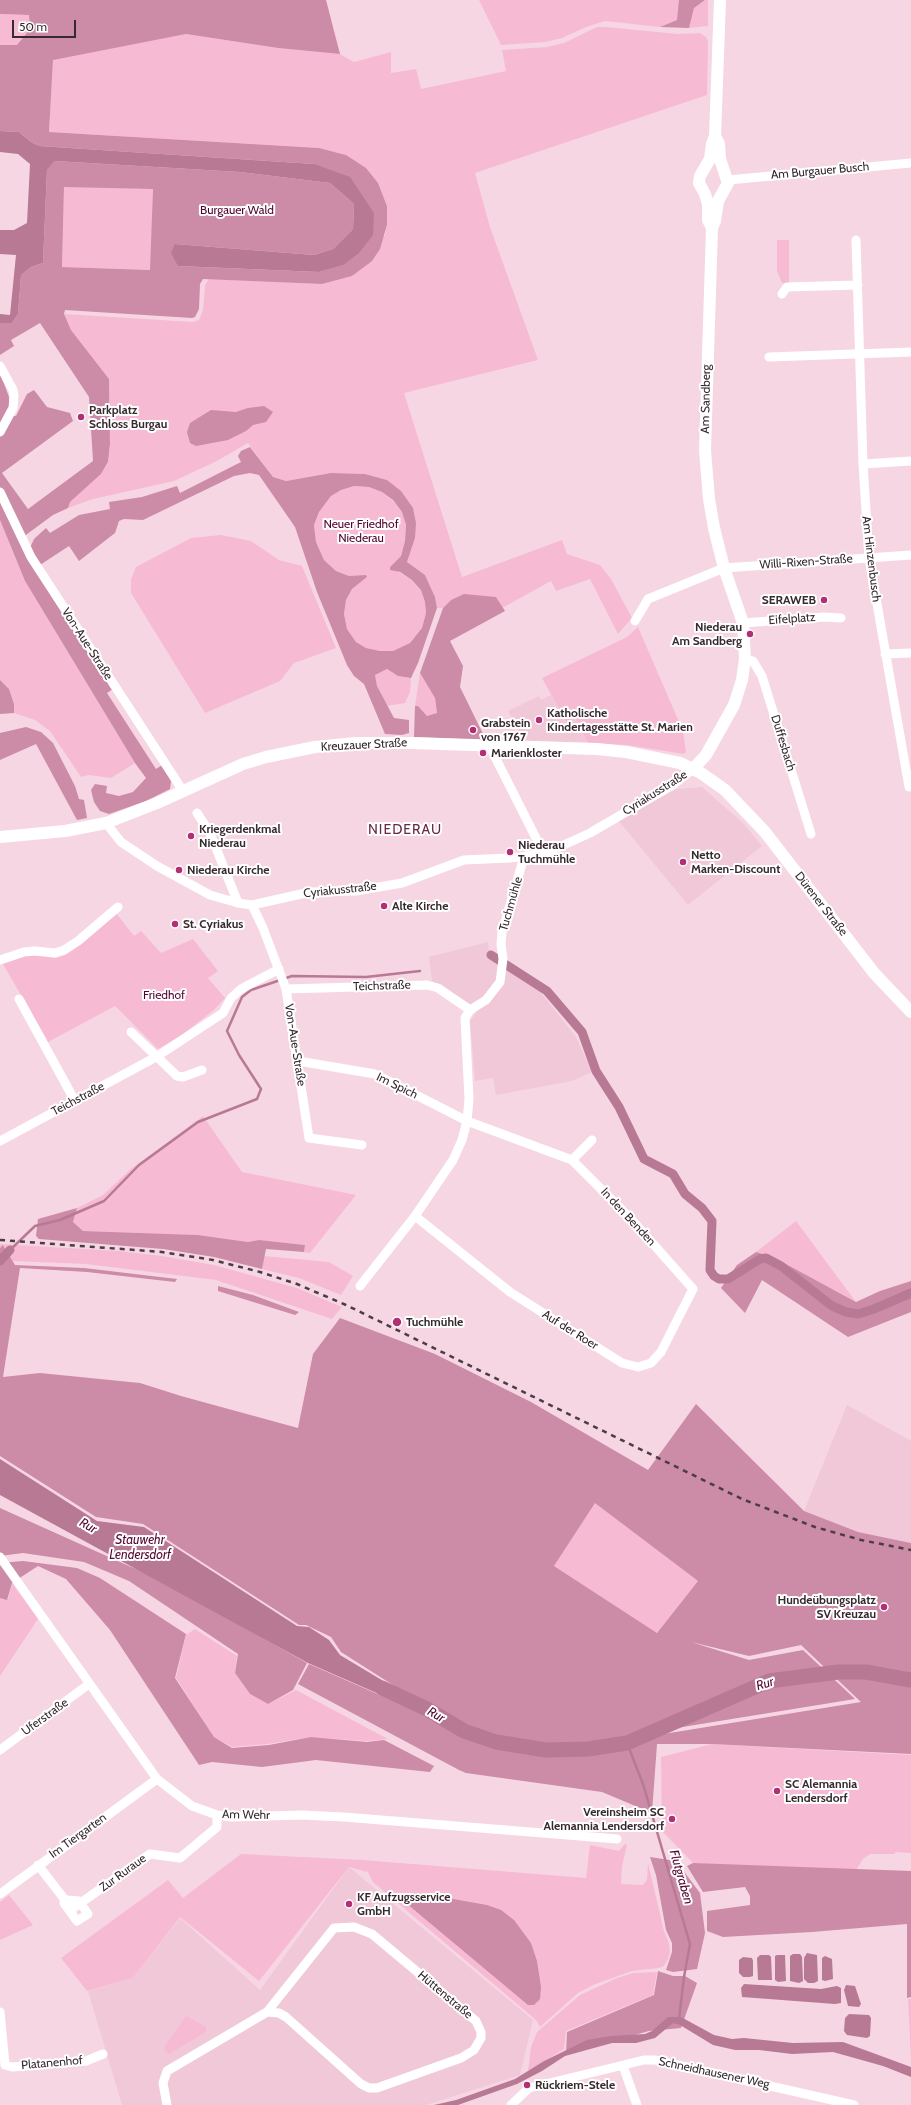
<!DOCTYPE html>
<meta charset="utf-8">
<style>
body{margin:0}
#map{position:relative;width:911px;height:2105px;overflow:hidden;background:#f7d6e3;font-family:Cabin,sans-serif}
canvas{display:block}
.scale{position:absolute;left:12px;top:20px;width:64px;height:18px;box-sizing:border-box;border:2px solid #372a2f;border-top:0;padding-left:5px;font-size:12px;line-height:14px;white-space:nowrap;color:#372a2f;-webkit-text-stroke:3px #fff;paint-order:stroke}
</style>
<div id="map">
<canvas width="911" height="2105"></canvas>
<div class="scale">50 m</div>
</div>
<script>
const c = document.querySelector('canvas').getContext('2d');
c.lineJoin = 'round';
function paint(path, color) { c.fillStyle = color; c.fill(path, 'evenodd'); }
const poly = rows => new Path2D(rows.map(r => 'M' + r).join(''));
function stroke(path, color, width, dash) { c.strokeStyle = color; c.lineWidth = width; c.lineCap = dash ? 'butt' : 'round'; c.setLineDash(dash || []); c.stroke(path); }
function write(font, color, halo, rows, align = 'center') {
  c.font = font + ' Cabin,sans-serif'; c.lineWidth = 4; c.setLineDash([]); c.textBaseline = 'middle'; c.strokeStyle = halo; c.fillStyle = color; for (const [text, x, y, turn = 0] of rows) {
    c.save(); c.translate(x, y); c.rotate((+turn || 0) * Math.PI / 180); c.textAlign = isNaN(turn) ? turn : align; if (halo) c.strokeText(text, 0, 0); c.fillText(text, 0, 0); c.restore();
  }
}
paint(poly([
 [551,695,565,722,575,718,588,743,524,741,508,711,539,696,541,700],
 [702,787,744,824,762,846,688,905,618,820,677,789],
 [488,942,489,952,497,964,534,984,576,1037,592,1072,572,1081,496,1095,493,1078,475,1081,470,1021,479,1009,432,981,429,957],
 [847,1405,911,1441,911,1543,858,1532,804,1511],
 [349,1867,533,2020,520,2075,426,2105,122,2105,88,1991,133,1978,180,1918,260,1990]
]), '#f0c8d7');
paint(poly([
 [479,0,679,0,679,14,677,20,660,27,605,21,586,27,562,38,545,42,501,45],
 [705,0,708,0,708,26,689,28,694,8],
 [0,14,29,15,30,29,17,45,0,45],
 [597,27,606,27,678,34,700,33,706,37,708,42,707,95,475,173,490,227,538,360,404,393,462,577,562,540,567,554,600,565,611,579,632,618,618,634,590,579,556,591,551,581,502,608,496,597,451,600,443,608,437,608,435,597,425,575,407,562,415,538,387,480,365,474,331,473,286,481,273,477,248,443,217,461,174,481,93,499,68,508,70,502,101,474,108,463,110,444,109,379,71,330,64,314,193,322,199,320,203,310,205,285,209,279,322,284,352,276,385,235,387,225,387,206,378,183,346,155,319,148,49,132,53,59,186,34,278,48,340,54,354,62,391,52,391,73,416,69,421,89,506,71,502,50,547,47,564,43],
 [64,186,153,189,151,270,62,267],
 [777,240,789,240,789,283,782,283,777,271],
 [354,486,369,487,382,492,393,501,402,512,406,525,405,541,401,556,390,567,412,580,421,590,425,602,426,613,422,628,410,643,393,651,380,651,366,648,356,642,347,629,344,614,346,600,352,589,367,577,349,576,336,571,324,560,316,542,314,525,319,512,331,496,341,490],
 [0,520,25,581,135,763,111,778,89,775,81,777,50,731,35,720,14,713,14,704,9,689,0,680],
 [221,535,251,541,279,560,302,566,336,648,294,663,280,681,205,713,131,593,131,579,136,567,191,538],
 [638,627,683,731,686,752,684,754,627,745,588,743,575,718,566,722,542,678,627,637],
 [387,669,398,676,411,678,410,692,405,703,387,706,377,686,375,675],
 [420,673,435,698,437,714,427,716,418,706,415,706],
 [116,913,134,936,141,931,161,953,193,939,218,971,208,978,225,998,215,1009,182,1035,158,1049,115,1006,48,1042,3,964,25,956,34,955,56,958,66,955,81,944],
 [203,1116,242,1172,356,1195,310,1253,304,1252,305,1245,259,1240,248,1242,198,1235,83,1231,73,1222,77,1208,103,1195,132,1168],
 [796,1221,856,1302,773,1257,756,1252],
 [0,1244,119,1251,162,1256,214,1265,297,1288,342,1307,332,1319,216,1280,86,1264,12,1261,4,1245,0,1248],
 [264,1256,329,1262,353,1276,341,1295,299,1278,262,1269],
 [595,1502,698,1581,657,1633,554,1566],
 [12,1583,38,1619,0,1676,0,1598,8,1599],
 [195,1629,237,1656,235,1673,250,1694,268,1704,296,1690,388,1739,367,1741,311,1737,268,1744,232,1747,214,1737,176,1678,186,1635],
 [712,1744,911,1755,911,1853,895,1852,895,1854,870,1854,863,1859,853,1875,693,1863,662,1831,661,1757],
 [625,1844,627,1845,622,1866,621,1884,643,1885,647,1880,648,1863,664,1931,669,1943,670,1952,668,1959,664,1966,659,1968,632,1971,593,1985,578,1993,540,2027,536,2020,373,1882,367,1870,367,1872,349,1867,259,1981,180,1917,133,1978,87,1991,61,1958,168,1880,183,1898,241,1854,363,1860,586,1878,590,1845,619,1851],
 [9,1895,33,1925,0,1940,0,1902],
 [657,1972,653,1995,566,2031,564,2049,528,2071,531,2047,537,2032,580,1995,617,1978,633,1973],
 [908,1999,911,1999,911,2060],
 [186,2016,206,2027,206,2032,169,2054,164,2050,165,2046]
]), '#f6bbd3');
paint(poly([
 [0,0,326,0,340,54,278,48,186,34,53,60,49,132,319,148,346,155,366,168,378,183,387,206,387,225,380,249,372,261,352,276,322,284,203,279,200,284,199,309,195,317,192,318,65,310,64,314,71,330,109,379,110,444,108,462,101,474,70,502,68,508,53,515,19,540,113,689,107,693,156,769,162,765,171,781,170,789,146,801,109,814,100,811,94,802,91,790,95,784,107,786,106,793,119,796,133,792,146,778,135,763,25,581,0,520,0,373,9,397,9,407,4,415,16,416,27,394,34,390,47,407,70,413,73,421,2,473,28,509,93,461,89,397,40,323,11,340,14,346,0,355,0,323,12,323,18,314,21,275,31,267,43,263,47,170,55,161,240,172,330,183,354,204,353,229,333,249,314,255,175,244,178,266,319,272,342,265,374,213,314,164,39,146,31,142,19,132,0,131,0,45,17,45,30,29,29,15,0,14],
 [64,187,153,189,150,270,62,267],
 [679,0,705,0,694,8,689,28,660,27,677,20],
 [264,406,273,412,266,422,253,425,246,431,228,440,196,446,190,443,187,432,190,423,211,410,236,412,248,408],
 [250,447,273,477,286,481,331,473,365,474,387,480,401,491,413,508,416,523,415,538,407,562,425,575,435,597,437,608,418,663,411,678,398,676,387,669,375,675,377,686,394,718,409,720,409,733,402,735,385,734,364,684,354,676,347,665,317,592,295,527,259,475,250,473,234,476,143,520,124,519,119,521,115,533,79,561,69,546,40,565,30,548,34,539,46,528,50,533,79,515,110,509,109,502,142,497,177,486,180,493,241,462,238,456,241,451],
 [354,486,369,487,382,492,393,500,402,512,406,525,405,541,401,556,390,567,390,570,400,572,412,580,421,590,425,602,426,613,422,628,410,643,393,651,380,651,366,648,356,642,347,629,344,614,346,600,352,589,367,577,366,575,349,576,336,571,324,560,316,542,314,525,319,512,331,496,341,490],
 [464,594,496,597,505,611,450,641,463,666,460,687,486,740,414,737,415,706,418,706,427,716,437,713,435,698,420,673,443,608,451,600],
 [0,680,9,689,14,704,14,713,0,714],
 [26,727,41,732,53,743,75,786,79,799,84,800,87,818,77,820,36,744,0,760,0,733],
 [77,1208,73,1222,83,1231,198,1235,248,1242,259,1240,305,1245,304,1252,266,1249,262,1269,214,1257,163,1249,39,1239,36,1236,38,1219],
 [3,1245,15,1265,84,1268,177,1279,175,1282,87,1272,20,1268,3,1377,40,1373,140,1383,181,1396,298,1428,313,1354,340,1318,435,1354,531,1402,648,1470,696,1404,804,1511,858,1532,911,1543,911,1754,712,1744,657,1744,652,1813,602,1792,466,1773,459,1770,298,1684,309,1664,389,1699,405,1700,462,1731,493,1744,546,1753,861,1702,801,1645,749,1656,691,1642,749,1660,803,1650,855,1699,547,1749,498,1740,464,1728,428,1707,401,1695,396,1687,341,1652,331,1637,306,1625,299,1625,143,1524,96,1517,0,1456,0,1248],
 [595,1503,698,1581,657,1633,554,1566],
 [756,1252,773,1257,856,1302,880,1291,911,1281,911,1312,848,1337,762,1280,745,1313,721,1288,737,1265],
 [218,1286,253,1295,299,1312,295,1315,218,1291],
 [0,1508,160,1580,307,1663,293,1690,268,1704,250,1694,235,1673,238,1654,129,1581,84,1562,23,1553,0,1556],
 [23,1561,77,1568,100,1578,186,1634,175,1678,214,1737,232,1748,269,1745,311,1737,367,1742,384,1740,434,1766,430,1772,316,1760,262,1767,212,1762,199,1765,110,1630,66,1579,38,1566,12,1583,7,1600,0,1598,0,1563],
 [650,1857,676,1861,700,1893,705,1933,697,1969,673,1972,666,1970,672,1952,672,1943,666,1930,656,1875],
 [693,1863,911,1871,911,1997,907,1998,907,1924,812,1932,723,1937,707,1931,707,1911,750,1905,750,1896,745,1887,703,1892,687,1866],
 [411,1893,419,1893,487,1905,501,1910,514,1920,531,1943,537,1961,541,1987,540,1999,534,2005,528,2005,406,1903,407,1898],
 [658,1971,673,1976,685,1976,697,1983,681,2028,649,2031,566,2054,567,2032,654,1995]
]), '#cc8ba6');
paint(poly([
 [0,131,19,132,31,142,39,146,314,164,350,177,374,213,373,235,359,253,343,265,319,272,178,266,171,253,175,244,314,255,333,249,353,229,354,204,330,183,240,172,55,161,47,170,43,263,31,267,21,275,18,314,12,323,0,323,0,314,10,315,16,255,0,254,0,230,14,230,27,223,30,164,18,154,0,152],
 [0,1459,97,1521,144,1527,297,1626,309,1627,329,1640,340,1655,395,1688,400,1697,388,1698,308,1663,0,1495],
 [807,1953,817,1955,818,1981,814,1983,808,1983,804,1979,804,1958],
 [793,1954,800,1954,802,1957,803,1981,799,1983,790,1981,790,1956],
 [760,1955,769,1955,771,1957,772,1980,758,1980,757,1958],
 [777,1955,785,1955,786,1981,778,1982,775,1980,775,1956],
 [825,1956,832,1959,833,1979,825,1981,822,1980,822,1958],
 [743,1957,752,1958,753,1961,753,1976,750,1977,743,1977,739,1973,739,1960],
 [744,1984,821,1989,837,1986,841,1988,841,2003,835,2004,742,1997,741,1988],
 [846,1985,855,1986,861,2004,859,2007,848,2006,844,1990],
 [849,2014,869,2015,871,2018,870,2036,867,2038,847,2035,844,2031,845,2018],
 [668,2017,681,2017,714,2035,732,2039,744,2038,793,2043,843,2042,911,2067,911,2077,883,2066,833,2052,792,2054,759,2050,735,2050,713,2045,680,2025,673,2023,655,2038,636,2043,612,2043,565,2056,542,2071,517,2084,458,2105,434,2105,456,2100,515,2079,544,2061,587,2040,611,2036,645,2034,652,2031]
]), '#b77993');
stroke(poly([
 [10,1250,35,1226,60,1220,104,1201,139,1165,198,1122,257,1099,261,1089,239,1055,227,1031,242,997,251,990,292,976,366,977,420,971],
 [627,1743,643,1784,690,1944,684,1977,679,2019]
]), '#b77993', 2.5);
stroke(poly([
 [491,955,547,991,582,1032,596,1071,619,1107,644,1159,673,1174,685,1194,702,1208,712,1221,710,1270,714,1276,719,1279,728,1279,760,1259,766,1258,781,1266,832,1306,846,1312,858,1314,874,1309,911,1293],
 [0,1261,10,1250]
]), '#b77993', 9);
stroke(poly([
 [382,1688,427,1709,464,1731,496,1742,546,1750,588,1749,627,1743,769,1681,838,1672,866,1672,911,1680]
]), '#b77993', 15);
stroke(poly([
 [728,180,911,163],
 [856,240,863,464,869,558,909,787],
 [782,294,787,287,858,285],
 [769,357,911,352],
 [0,366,13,390,14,396,13,408,0,432],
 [863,464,911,461],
 [0,492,31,557,183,791],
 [635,621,648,599,724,568,911,555],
 [743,623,824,617,841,618],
 [885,654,911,653],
 [745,659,753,661,762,676,811,834],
 [489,745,544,854],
 [197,813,210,833,238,903],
 [106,823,121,842,157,866,210,895,238,903,252,905,310,892,356,891,402,883,464,860,510,858,544,854,590,833,674,784,693,769],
 [252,905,263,928,286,989,309,1138,362,1145],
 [0,960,24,952,35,951,55,953,64,950,78,941,118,907],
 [286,989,427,985,438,988,470,1010],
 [19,999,75,1101],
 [131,1032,177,1076,183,1077,202,1070],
 [298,1061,375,1074,467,1121,572,1160,632,1220,693,1289,661,1352,651,1363,638,1367,622,1363,510,1292,415,1216],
 [0,1141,156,1057,223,1013,231,998,241,989,279,969],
 [572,1160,592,1140],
 [360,1286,415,1216,453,1160,462,1140,467,1121,469,1099,465,1018,470,1010,486,1000,500,982,503,959,501,944,502,932,524,857],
 [0,1557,157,1779,192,1806,217,1815,231,1817,301,1815,344,1817,617,1839],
 [0,1750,89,1684],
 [38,1865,72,1909,150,1854,180,1858,217,1827,217,1815],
 [0,1894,157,1779],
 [67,1900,79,1901,88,1914,77,1921,64,1903,67,1900],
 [0,2012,5,2065,12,2067,86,2061,103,2054],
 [623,2066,637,2105],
 [167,2105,163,2083,167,2071,267,2012,334,1928,354,1927,372,1934,476,2021,481,2032,481,2038,474,2050,461,2058,377,2088,369,2088,361,2084,286,2017,279,2013,267,2012],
 [511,2105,529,2088,644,2060,655,2060,854,2105]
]), '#fff', 9);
stroke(poly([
 [712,228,708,220,708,204,705,194,699,183,700,176,710,159,712,144,715,136,720,0],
 [693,769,706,755,734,705,742,680,745,659,743,623,724,568,714,528,709,499,705,450,712,228,715,221,718,201,728,183,720,159,719,144,715,136],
 [0,837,65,831,106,823,157,803,243,764,266,757,315,747,355,743,411,743,597,749,626,752,680,763,701,773,725,790,765,832,874,973,911,1012]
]), '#fff', 12);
stroke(poly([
 [0,1240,162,1252,213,1260,260,1272,297,1284,346,1305,742,1499,815,1527,861,1540,911,1550]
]), '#4c3d43', 2.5, [5, 5]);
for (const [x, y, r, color] of [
 [81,417,4,"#b32f75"],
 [824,600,4,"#b32f75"],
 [750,634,4,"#b32f75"],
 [539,720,4,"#b32f75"],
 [473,730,4,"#b32f75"],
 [483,753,4,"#b32f75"],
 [191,836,4,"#b32f75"],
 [510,852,4,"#b32f75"],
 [683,862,4,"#b32f75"],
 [179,870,4,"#b32f75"],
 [384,906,4,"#b32f75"],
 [175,924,4,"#b32f75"],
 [397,1322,5,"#b32f75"],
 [884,1607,4,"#b32f75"],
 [777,1791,4,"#b32f75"],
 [672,1819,4,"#b32f75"],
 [349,1904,4,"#b32f75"],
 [527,2085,4,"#b32f75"]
]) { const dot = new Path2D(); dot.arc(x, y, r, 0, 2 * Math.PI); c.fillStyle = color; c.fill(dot); stroke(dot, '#fff', 1.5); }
write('12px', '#372a2f', '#fff', [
 ["Am Burgauer Busch",820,171,-5],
 ["Am Sandberg",706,399,-89],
 ["Am Hinzenbusch",871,559,83],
 ["Willi-Rixen-Straße",806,562,-4],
 ["Eifelplatz",792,619,-4],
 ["Von-Aue-Straße",87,644,57],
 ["Duffesbach",783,743,73],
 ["Kreuzauer Straße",364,745,-3],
 ["Cyriakusstraße",655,793,-32],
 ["Cyriakusstraße",340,890,-6],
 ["Tuchmühle",511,904,-74],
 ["Dürener Straße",821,904,52],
 ["Teichstraße",382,986,-2],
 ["Von-Aue-Straße",295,1045,81],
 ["Im Spich",397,1086,26],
 ["Teichstraße",78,1099,-28],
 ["In den Benden",628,1217,47],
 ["Auf der Roer",570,1330,32],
 ["Uferstraße",45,1717,-36],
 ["Am Wehr",246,1815,1],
 ["Im Tiergarten",78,1836,-36],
 ["Zur Ruraue",123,1873,-36],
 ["Hüttenstraße",445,1995,40],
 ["Platanenhof",52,2063,-5],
 ["Schneidhausener Weg",714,2073,12]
]);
write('12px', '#520430', '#fff', [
 ["Burgauer Wald",237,210],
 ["Neuer Friedhof",361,524],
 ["Niederau",361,538],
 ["Friedhof",164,995]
]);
write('bold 12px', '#372a2f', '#fff', [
 ["Parkplatz",89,410],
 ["Schloss Burgau",89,424],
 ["SERAWEB",816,600,"right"],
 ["Niederau",742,627,"right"],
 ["Am Sandberg",742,641,"right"],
 ["Katholische",547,713],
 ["Kindertagesstätte St. Marien",547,727],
 ["Grabstein",481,723],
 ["von 1767",481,737],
 ["Marienkloster",491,753],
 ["Kriegerdenkmal",199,829],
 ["Niederau",199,843],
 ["Niederau",518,845],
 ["Tuchmühle",518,859],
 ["Netto",691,855],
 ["Marken-Discount",691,869],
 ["Niederau Kirche",187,870],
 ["Alte Kirche",392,906],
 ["St. Cyriakus",183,924],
 ["Tuchmühle",406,1322],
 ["Hundeübungsplatz",876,1600,"right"],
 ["SV Kreuzau",876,1614,"right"],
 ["SC Alemannia",785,1784],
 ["Lendersdorf",785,1798],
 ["Vereinsheim SC",664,1812,"right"],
 ["Alemannia Lendersdorf",664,1826,"right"],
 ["KF Aufzugsservice",357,1897],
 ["GmbH",357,1911],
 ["Rückriem-Stele",535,2085]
], 'left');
write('italic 13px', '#550833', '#fff', [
 ["Rur",88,1526,29],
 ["Stauwehr",140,1540],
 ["Lendersdorf",140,1555],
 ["Rur",765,1684,-18],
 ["Rur",436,1715,29],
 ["Flutgraben",681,1877,74]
]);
c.letterSpacing = '1px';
write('14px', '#682747', '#fff', [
 ["NIEDERAU",405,830]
]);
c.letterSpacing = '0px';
</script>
